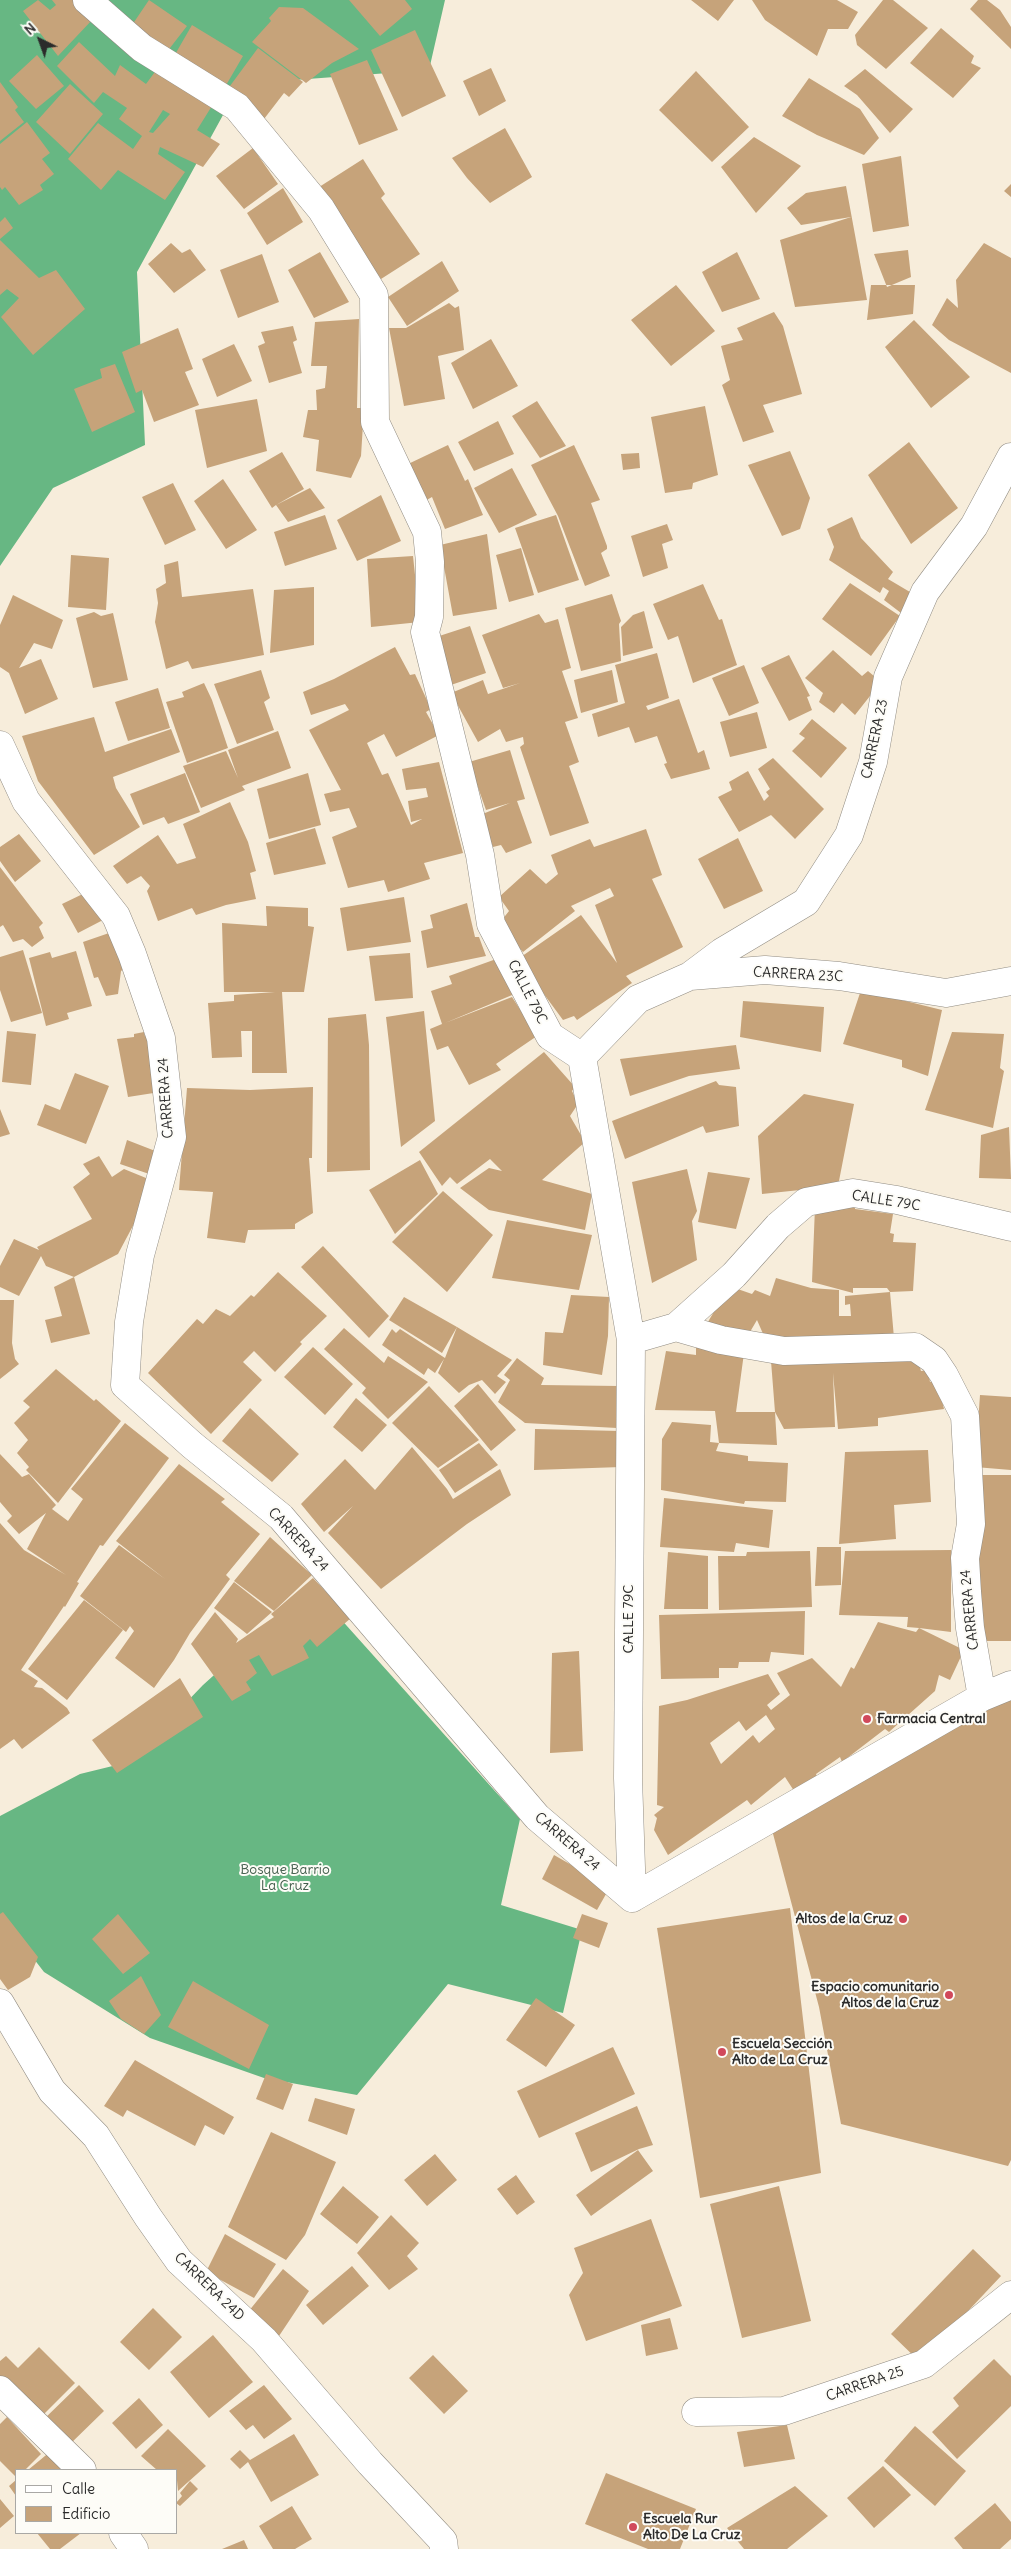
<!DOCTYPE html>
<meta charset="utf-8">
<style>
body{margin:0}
#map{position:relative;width:1011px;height:2549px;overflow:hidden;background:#f7eddb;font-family:Delius,sans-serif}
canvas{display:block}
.legend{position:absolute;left:15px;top:2469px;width:162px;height:65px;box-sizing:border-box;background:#fdfcf7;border:1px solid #a9a8a5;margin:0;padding:6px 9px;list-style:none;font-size:15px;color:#2b2b2b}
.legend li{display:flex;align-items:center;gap:10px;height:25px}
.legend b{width:25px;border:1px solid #a9a8a5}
.north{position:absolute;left:15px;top:15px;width:50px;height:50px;-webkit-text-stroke:4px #fdfcf7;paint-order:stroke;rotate:318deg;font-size:14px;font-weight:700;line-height:20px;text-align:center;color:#2b2b2b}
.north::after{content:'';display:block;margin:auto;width:18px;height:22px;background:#2b2b2b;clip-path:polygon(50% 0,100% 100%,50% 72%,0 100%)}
</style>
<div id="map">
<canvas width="1011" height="2549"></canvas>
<ul class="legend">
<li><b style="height:6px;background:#fff"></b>Calle</li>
<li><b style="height:14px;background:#c6a37a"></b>Edificio</li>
</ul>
<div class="north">N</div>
</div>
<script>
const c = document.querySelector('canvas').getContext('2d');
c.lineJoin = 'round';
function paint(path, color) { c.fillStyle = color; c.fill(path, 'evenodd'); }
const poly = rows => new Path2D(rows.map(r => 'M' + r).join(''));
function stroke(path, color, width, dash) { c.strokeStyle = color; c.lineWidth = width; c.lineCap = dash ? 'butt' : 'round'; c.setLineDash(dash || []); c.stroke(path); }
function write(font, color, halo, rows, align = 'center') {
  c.font = font + ' Delius,sans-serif'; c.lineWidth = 4; c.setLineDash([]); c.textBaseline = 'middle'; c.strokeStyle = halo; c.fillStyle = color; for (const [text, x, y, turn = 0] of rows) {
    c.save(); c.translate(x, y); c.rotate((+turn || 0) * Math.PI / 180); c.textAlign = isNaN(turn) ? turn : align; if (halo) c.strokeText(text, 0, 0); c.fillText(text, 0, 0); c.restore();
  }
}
paint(poly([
 [0,0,445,0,429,70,240,84,137,272,145,445,53,488,0,566],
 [312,1587,520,1819,501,1905,582,1930,563,2013,448,1984,357,2095,264,2078,150,2038,44,1972,0,1915,0,1816,80,1774,129,1762,203,1685]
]), '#67b783');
paint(poly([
 [38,0,50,10,56,5,52,0,75,0,93,19,58,56,23,11],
 [149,0,187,26,163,57,128,31],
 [349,0,405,0,412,9,380,36],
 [691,0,734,0,718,21],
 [752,0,837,0,858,12,848,29,828,29,817,56,765,20],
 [883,0,893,0,928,28,886,69,857,45,855,35],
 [978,0,987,0,1000,10,1011,27,1011,49,970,9],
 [279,7,303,8,359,49,332,63,306,83,252,42,271,21,269,18],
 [192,25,243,56,225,87,173,58],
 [941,28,974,56,971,63,981,68,953,98,910,63],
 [415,30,446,96,402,117,371,50],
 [79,42,115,76,120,65,146,84,160,65,215,101,197,130,220,144,203,167,160,147,158,154,185,172,165,200,118,170,101,190,68,159,98,123,133,149,142,136,119,119,127,108,103,92,94,103,57,66],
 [163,110,170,114,153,133,149,132],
 [258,48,303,82,289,97,284,93,264,119,227,90],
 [37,55,64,86,36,109,9,81],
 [367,60,398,130,359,145,330,74],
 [491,68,506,101,479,116,463,81],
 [865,69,913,109,890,133,857,95,844,86],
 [696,71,749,127,712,162,659,110],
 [809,78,860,109,879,138,864,155,817,135,782,116],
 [0,82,18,107,15,110,24,122,0,141],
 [70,84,103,114,70,154,36,122],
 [27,122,50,153,42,159,54,174,40,185,43,190,19,205,5,187,2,190,0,187,0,144],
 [505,128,532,177,490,203,467,178,452,158],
 [754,137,801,166,756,213,721,167],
 [253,148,278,184,244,209,216,176],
 [901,156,909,226,873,232,862,164],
 [363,159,385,194,381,198,420,254,381,279,316,189],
 [1011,184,1011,197,1004,191],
 [846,186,867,300,795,307,780,240,851,217,801,225,787,208,806,193],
 [283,188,303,222,267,245,247,213],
 [5,217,13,228,0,239,0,222],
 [0,240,39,278,56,270,85,309,33,355,1,317,19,298,7,289,0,295],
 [171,243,182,253,190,249,206,270,174,293,148,264],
 [984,243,1011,258,1011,373,949,340,932,325,947,298,958,308,956,280],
 [908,250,911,277,887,287,874,254],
 [320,252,349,302,314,318,288,270],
 [737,252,760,299,722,312,702,272],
 [262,254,279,302,238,318,220,270],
 [442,261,459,291,407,326,388,297],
 [676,285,715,331,671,366,631,320],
 [871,285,915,285,913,314,867,320],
 [449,303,455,308,459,306,464,350,438,356,445,399,404,406,389,328,406,328],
 [774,312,783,326,802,394,763,405,774,432,743,442,722,385,730,380,721,346,743,340,737,328],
 [359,319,357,408,364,408,361,456,351,478,316,471,319,440,303,437,308,410,317,410,316,390,325,388,327,366,311,366,315,322],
 [914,320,970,377,931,408,885,347],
 [293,326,297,340,293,342,302,373,269,383,258,346,265,343,261,332],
 [178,328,193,369,185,372,199,405,154,422,142,390,136,393,122,352],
 [491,339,518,386,473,409,451,363],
 [234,344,252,381,217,397,202,359],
 [115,364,135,412,92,432,74,389,102,378,100,369],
 [257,399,267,451,207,468,195,410],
 [537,401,566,446,540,458,512,416],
 [705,406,718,475,693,483,692,489,665,493,651,417],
 [498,421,514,454,474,471,458,442],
 [909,442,958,508,911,544,868,475],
 [448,445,465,481,468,479,483,515,445,529,432,497,423,502,406,465],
 [574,445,600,500,591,503,607,546,607,549,601,553,610,576,585,586,558,516,531,465],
 [790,451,810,498,800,529,782,536,748,465],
 [282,452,304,489,276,505,310,488,325,508,288,522,276,505,272,508,249,471],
 [639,453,640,468,623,470,621,454],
 [512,468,537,515,499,533,474,488],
 [223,479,257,530,226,549,194,501],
 [173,483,196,530,165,545,142,497],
 [381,495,401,541,357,561,337,520],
 [325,515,337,549,285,566,274,532],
 [556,515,579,580,538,593,515,528],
 [852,517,861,538,893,572,888,579,915,595,901,613,884,600,889,591,883,587,880,593,829,560,834,547,827,529],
 [667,524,673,540,662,544,668,568,643,577,631,536],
 [487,534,497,609,453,616,440,545],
 [521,548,534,595,509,602,496,555],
 [71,555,109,558,106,610,68,607],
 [413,556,420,622,371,627,367,559],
 [178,561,182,597,253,589,264,655,192,669,188,661,166,669,155,622,158,603,156,589,166,583,164,565],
 [850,583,900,616,871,656,822,619],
 [703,584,719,620,722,619,737,665,693,683,678,636,668,640,653,604],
 [314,587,314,645,270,653,274,590],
 [612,594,621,621,619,624,621,661,581,671,565,608],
 [13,595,63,620,52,649,34,643,19,668,41,659,58,699,25,714,9,673,0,667,0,625],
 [644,611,653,648,623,656,621,627,633,615],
 [94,612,101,616,113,613,128,680,93,688,76,618],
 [539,614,545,623,558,619,571,668,562,671,578,718,565,722,579,762,569,766,589,823,550,836,520,747,524,744,523,737,506,742,500,729,478,742,451,693,483,680,488,694,520,683,503,688,482,635],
 [470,626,486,673,448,686,430,639],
 [395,647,410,675,415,674,431,709,426,712,439,735,396,757,384,734,367,743,382,775,388,773,411,825,422,819,411,822,408,801,428,797,426,788,406,790,402,769,439,762,463,853,424,863,430,879,388,892,384,880,348,888,332,837,357,827,349,808,330,812,324,794,341,790,309,730,349,710,345,704,311,715,303,692,334,679],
 [833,650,862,676,868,671,881,682,855,715,842,703,834,713,819,702,823,693,805,678],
 [657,653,669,698,646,706,648,710,679,699,698,753,704,750,710,769,671,779,664,764,667,763,657,736,635,743,629,727,598,737,592,714,625,703,615,665],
 [789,655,810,696,807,697,812,710,789,721,761,668],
 [744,665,759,703,729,716,712,678],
 [261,670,270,698,264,702,274,730,237,744,214,684],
 [612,670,618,702,581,713,574,680],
 [204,683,212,700,228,748,187,763,166,702,184,697,182,692],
 [158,688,170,728,128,741,115,702],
 [757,712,767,748,730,757,720,722],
 [94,717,105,752,171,729,180,752,113,777,116,788,140,827,94,855,38,781,22,736],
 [812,719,847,748,821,778,792,751,805,738,799,734],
 [278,731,291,768,242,786,245,790,201,808,183,766,226,751,238,778,228,750],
 [510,750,525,799,517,801,532,843,506,853,501,845,493,847,480,815,510,803,486,810,469,762],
 [773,758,824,809,795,839,771,815,739,832,718,797,732,790,729,782,748,771,764,801,769,796,766,792,770,789,758,769],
 [185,773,200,812,168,824,164,817,143,825,130,794],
 [308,773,321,825,269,839,257,789],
 [230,802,248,842,256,871,250,873,256,899,226,905,196,915,192,908,158,921,147,891,150,886,141,876,127,884,113,866,158,835,177,864,196,858,183,824],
 [315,828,326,864,274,875,266,843],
 [646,829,662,875,652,879,683,947,626,976,632,983,577,1020,574,1016,563,1020,518,959,581,915,617,963,595,905,614,896,610,888,571,906,575,911,523,952,498,925,509,911,499,897,530,869,546,884,558,874,551,855,590,839,594,847],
 [19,834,41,861,15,882,0,861,0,847],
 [738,838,763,891,724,909,698,859],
 [0,867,43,923,39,927,44,938,32,947,23,939,13,942,3,925,0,927],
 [89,891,103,920,78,933,62,904],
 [404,897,411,942,347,951,340,908],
 [467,903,475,937,479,937,486,956,427,968,421,931,433,928,430,915],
 [266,906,308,908,308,926,314,927,304,992,282,992,287,1073,252,1073,252,1031,241,1031,242,1057,212,1058,208,1003,234,1001,234,995,275,992,224,992,222,923,267,926],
 [112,932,124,969,121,971,118,994,106,996,98,977,94,978,83,942],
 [23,950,42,1013,11,1022,0,990,0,957],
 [76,951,92,1006,67,1013,69,1019,46,1026,29,958,50,952,52,958],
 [410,953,413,998,375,1001,369,956],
 [499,958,517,993,445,1023,512,997,537,1036,496,1064,501,1070,469,1085,448,1046,437,1050,430,1029,442,1024,431,991,452,984,449,976],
 [861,990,942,1010,928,1076,902,1067,902,1060,843,1044],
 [743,1001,824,1007,821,1052,740,1037],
 [424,1011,435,1121,401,1147,386,1017],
 [366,1014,369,1045,370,1170,327,1172,328,1018],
 [7,1031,36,1034,31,1085,2,1082],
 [144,1032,145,1036,153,1035,160,1092,128,1097,117,1039,134,1037,134,1034],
 [952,1032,1004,1034,1000,1068,1004,1071,993,1128,925,1110],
 [736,1045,740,1069,689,1076,630,1096,620,1059],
 [544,1052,575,1087,572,1091,578,1104,570,1116,585,1142,542,1180,592,1194,585,1230,489,1210,460,1188,489,1168,502,1171,490,1159,457,1184,450,1177,442,1186,419,1152],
 [75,1073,109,1086,86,1144,37,1125,45,1104,60,1110],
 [716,1081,719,1085,736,1087,739,1126,706,1133,703,1126,625,1159,612,1121],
 [313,1087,312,1158,309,1158,313,1213,295,1224,295,1229,248,1230,245,1243,207,1238,213,1192,179,1190,187,1088,250,1090],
 [804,1094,854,1104,838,1186,762,1194,758,1136],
 [0,1109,10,1134,0,1137],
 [1009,1127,1011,1179,979,1178,981,1135],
 [127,1140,163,1154,155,1176,120,1164],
 [99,1156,112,1177,124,1169,146,1178,146,1181,151,1185,144,1205,118,1254,74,1277,46,1266,41,1256,19,1296,0,1287,0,1266,14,1239,39,1250,37,1247,92,1219,73,1187,90,1174,83,1164],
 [420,1160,438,1194,395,1234,369,1190],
 [687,1169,697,1211,692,1221,697,1260,652,1283,632,1182],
 [708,1172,750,1178,736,1229,698,1222],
 [443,1191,493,1235,447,1292,392,1242],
 [855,1201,855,1209,893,1214,890,1233,894,1234,893,1242,916,1243,913,1291,890,1292,887,1288,853,1288,853,1293,812,1282,815,1207],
 [507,1220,592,1235,579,1290,492,1278],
 [323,1246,389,1316,369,1338,301,1267],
 [278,1272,327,1316,300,1342,302,1344,275,1372,254,1351,243,1362,262,1380,211,1434,148,1373,197,1319,203,1324,216,1309,230,1316,251,1295,254,1297],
 [74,1277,90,1334,51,1343,45,1320,62,1316,54,1287],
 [776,1278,811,1288,839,1290,839,1316,851,1316,850,1304,845,1305,845,1296,890,1292,894,1338,839,1342,764,1336,757,1320,747,1337,705,1327,729,1286,752,1294,755,1290,770,1296],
 [571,1295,609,1297,608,1336,602,1375,543,1365,545,1332,563,1333],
 [404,1297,457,1327,442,1353,389,1320],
 [0,1300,14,1300,12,1343,15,1359,19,1364,0,1379],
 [457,1327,512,1360,497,1376,506,1382,495,1394,482,1380,469,1385,459,1393,438,1373,444,1359,435,1373,428,1368,424,1375,382,1345,392,1329,396,1333,400,1329,445,1358],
 [344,1328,384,1363,388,1356,428,1382,388,1419,362,1393,366,1388,324,1349],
 [696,1343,744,1353,736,1412,775,1412,777,1445,719,1443,716,1451,748,1456,748,1461,788,1463,786,1502,745,1501,744,1504,661,1490,662,1439,672,1422,711,1425,710,1442,719,1443,715,1411,655,1410,666,1351,696,1355],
 [313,1347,353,1384,325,1415,284,1377],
 [916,1354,921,1371,928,1370,930,1382,937,1380,944,1409,878,1418,878,1426,838,1429,833,1373,835,1427,784,1429,775,1412,771,1361],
 [517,1358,544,1378,541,1385,619,1386,617,1428,525,1423,498,1402,510,1380,504,1375],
 [56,1369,94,1401,96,1399,121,1421,58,1503,26,1470,29,1467,17,1453,28,1440,14,1423,30,1407,23,1401],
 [478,1384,516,1430,491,1451,454,1406],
 [429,1386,479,1440,438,1468,392,1423],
 [980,1395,1011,1397,1011,1470,975,1467],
 [356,1398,387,1425,362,1452,333,1427],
 [250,1408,299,1454,272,1482,222,1441],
 [125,1423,169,1458,103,1546,100,1545,77,1582,79,1583,65,1607,64,1606,21,1670,38,1681,34,1687,42,1688,67,1708,70,1713,22,1749,14,1739,0,1749,0,1523,24,1550,66,1575,27,1549,46,1513,19,1534,7,1521,12,1516,0,1502,0,1454,22,1477,29,1474,56,1505,52,1509,68,1521,83,1499,71,1489],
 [535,1429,620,1431,621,1467,534,1470],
 [479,1443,498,1465,455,1493,439,1470],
 [412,1447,447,1489,453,1499,500,1469,511,1495,467,1524,381,1589,328,1533,353,1506,324,1532,301,1504,345,1459,375,1490],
 [928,1450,931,1502,894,1505,896,1539,839,1544,845,1452],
 [179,1464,225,1499,221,1502,260,1534,226,1575,230,1579,190,1633,174,1660,154,1688,115,1658,134,1631,130,1626,126,1632,80,1596,119,1545,165,1579,116,1541],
 [980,1475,1011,1475,1011,1641,979,1641,974,1577],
 [664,1498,773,1510,769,1548,736,1543,734,1552,660,1547],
 [270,1537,312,1575,274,1611,234,1581],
 [817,1547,841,1547,841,1585,815,1586],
 [951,1550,951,1632,919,1628,964,1650,950,1680,939,1675,935,1691,889,1732,885,1729,842,1762,840,1757,816,1774,818,1781,796,1794,785,1777,751,1805,747,1800,668,1855,654,1830,657,1818,654,1815,664,1807,657,1805,659,1706,687,1700,768,1674,780,1694,767,1705,771,1710,790,1695,777,1673,812,1658,841,1687,851,1667,854,1669,878,1622,916,1632,919,1628,907,1627,908,1617,839,1615,845,1551],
 [766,1715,775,1729,759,1743,753,1735,721,1764,710,1743,739,1721,746,1731],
 [810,1551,812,1607,719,1610,718,1556,746,1556,747,1552],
 [668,1552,708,1556,708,1609,664,1609],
 [313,1578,351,1618,317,1647,310,1639,303,1646,309,1658,272,1676,259,1655,249,1660,257,1673,246,1682,251,1690,232,1701,191,1644,215,1612,238,1639,236,1643,274,1617,271,1614],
 [234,1582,272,1612,247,1634,214,1608],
 [84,1600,123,1630,67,1700,28,1669],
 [805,1611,804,1655,771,1652,769,1662,739,1662,738,1668,719,1668,719,1678,661,1679,659,1615],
 [579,1651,583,1751,550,1753,552,1653],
 [180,1678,203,1717,117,1773,92,1740],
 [1011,1694,1011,2160,1008,2166,841,2124,819,2007,772,1830],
 [554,1855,610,1887,597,1910,542,1879],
 [790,1908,821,2173,700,2198,657,1928],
 [3,1912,38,1957,30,1977,8,1990,0,1979,0,1914],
 [118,1914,150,1953,123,1974,92,1939],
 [582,1914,608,1923,599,1948,573,1938],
 [141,1976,161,2015,144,2034,121,2019,109,2001],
 [193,1981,269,2025,249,2069,168,2027],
 [536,1998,575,2025,546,2067,506,2040],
 [613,2047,635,2094,539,2138,517,2091],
 [135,2060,234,2117,224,2135,205,2125,195,2146,127,2110,123,2117,104,2106],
 [266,2074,293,2084,283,2110,256,2099],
 [315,2098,355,2109,347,2135,308,2121],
 [637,2106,653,2145,639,2149,591,2172,575,2133],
 [271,2132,336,2162,305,2235,286,2260,228,2227],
 [638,2150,653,2171,591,2216,576,2195],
 [435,2154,457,2180,427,2206,404,2180],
 [516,2175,535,2202,517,2215,497,2189],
 [343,2186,379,2217,357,2244,320,2214],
 [779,2186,811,2321,742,2338,710,2204],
 [391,2215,419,2243,407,2256,418,2269,389,2290,357,2253],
 [651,2219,682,2306,586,2341,569,2295,583,2273,574,2248],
 [225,2234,276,2264,254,2298,206,2272],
 [973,2249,1001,2276,920,2362,891,2334],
 [352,2266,369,2286,323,2325,306,2305],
 [283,2269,309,2291,279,2336,248,2312],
 [153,2308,182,2337,149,2370,120,2342],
 [670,2318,678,2349,646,2356,641,2325],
 [213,2335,253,2382,209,2418,170,2372],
 [39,2347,75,2383,37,2421,0,2384,0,2361,6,2356,18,2368],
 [433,2355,468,2391,444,2414,409,2378],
 [994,2359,1011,2376,1011,2406,957,2459,932,2432,959,2406,953,2398],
 [79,2385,104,2411,66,2448,41,2422],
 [264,2385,292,2419,264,2439,253,2425,246,2430,229,2411],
 [139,2398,163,2425,136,2449,112,2423],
 [7,2417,41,2454,25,2470,16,2470,16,2477,0,2461,0,2424],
 [787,2425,795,2459,744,2467,737,2432],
 [915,2426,966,2471,935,2506,884,2461],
 [168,2429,206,2466,178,2491,176,2470,157,2470,141,2456],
 [294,2434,319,2475,271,2502,248,2462,240,2469,230,2459,240,2450,250,2460],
 [51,2451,67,2470,28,2470],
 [883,2466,911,2495,874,2528,847,2498],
 [606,2473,696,2509,680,2549,648,2549,585,2524],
 [16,2480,16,2496,9,2486],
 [190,2481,198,2489,180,2506,176,2503,182,2496,180,2493],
 [795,2486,828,2516,787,2549,744,2549,727,2528],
 [0,2499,14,2516,0,2528],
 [995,2503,1011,2522,1011,2539,1000,2549,963,2549,954,2538],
 [292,2506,312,2539,295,2549,273,2549,259,2526],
 [37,2533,81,2533,60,2549,50,2549],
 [244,2540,248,2549,222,2549]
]), '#c6a37a');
const minor = poly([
 [87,0,142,48,237,107,321,209,374,295,375,422,427,532,430,562,429,617,425,632,480,855,491,924,550,1036,582,1057,631,1340,628,1778,632,1898],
 [0,745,26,801,116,916,132,954,161,1038,172,1137,140,1255,129,1322,125,1385,192,1445,281,1517,537,1817,632,1898],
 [690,976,722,952,806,902,849,835,873,762,888,677,925,592,974,526,1011,457],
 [582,1057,638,999,690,976,765,970,839,976,946,993,1011,981],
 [676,1327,721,1340,784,1351,915,1347,934,1360,944,1375,965,1416,971,1524,965,1558,967,1592,970,1628,982,1697],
 [631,1340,676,1327,734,1275,778,1226,806,1202,853,1193,897,1200,1011,1227],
 [632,1898,982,1697,1011,1685],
 [0,2003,52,2091,96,2136,148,2217,179,2261,264,2340,370,2463,443,2541,444,2549],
 [0,2390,82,2470],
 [696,2412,784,2411,924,2364,1011,2295],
 [123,2533,134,2549]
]);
stroke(minor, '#918c83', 29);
stroke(minor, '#fff', 28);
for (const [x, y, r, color] of [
 [867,1719,5,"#d1495b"],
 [903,1919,5,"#d1495b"],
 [949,1995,5,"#d1495b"],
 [722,2052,5,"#d1495b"],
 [633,2527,5,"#d1495b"]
]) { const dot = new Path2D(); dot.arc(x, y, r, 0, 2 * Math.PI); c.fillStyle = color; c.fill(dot); stroke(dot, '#fdfcf7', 2); }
write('14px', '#2b2b2b', '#fdfcf7', [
 ["CARRERA 23",875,739,-78],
 ["CARRERA 23C",798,975,3],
 ["CALLE 79C",527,992,63],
 ["CARRERA 24",166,1098,-94],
 ["CALLE 79C",886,1201,9],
 ["CARRERA 24",298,1540,47],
 ["CARRERA 24",970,1610,-96],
 ["CALLE 79C",629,1619,-90],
 ["CARRERA 24",567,1842,41],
 ["CARRERA 24D",209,2287,44],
 ["CARRERA 25",865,2384,-19]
]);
write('bold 14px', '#2b2b2b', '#fdfcf7', [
 ["Farmacia Central",877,1719],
 ["Altos de la Cruz",893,1919,"right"],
 ["Espacio comunitario",939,1987,"right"],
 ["Altos de la Cruz",939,2003,"right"],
 ["Escuela Sección",732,2044],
 ["Alto de La Cruz",732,2060],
 ["Escuela Rur",643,2519],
 ["Alto De La Cruz",643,2535]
], 'left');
write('14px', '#445e4d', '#fdfcf7', [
 ["Bosque Barrio",285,1870],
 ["La Cruz",285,1886]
]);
</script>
